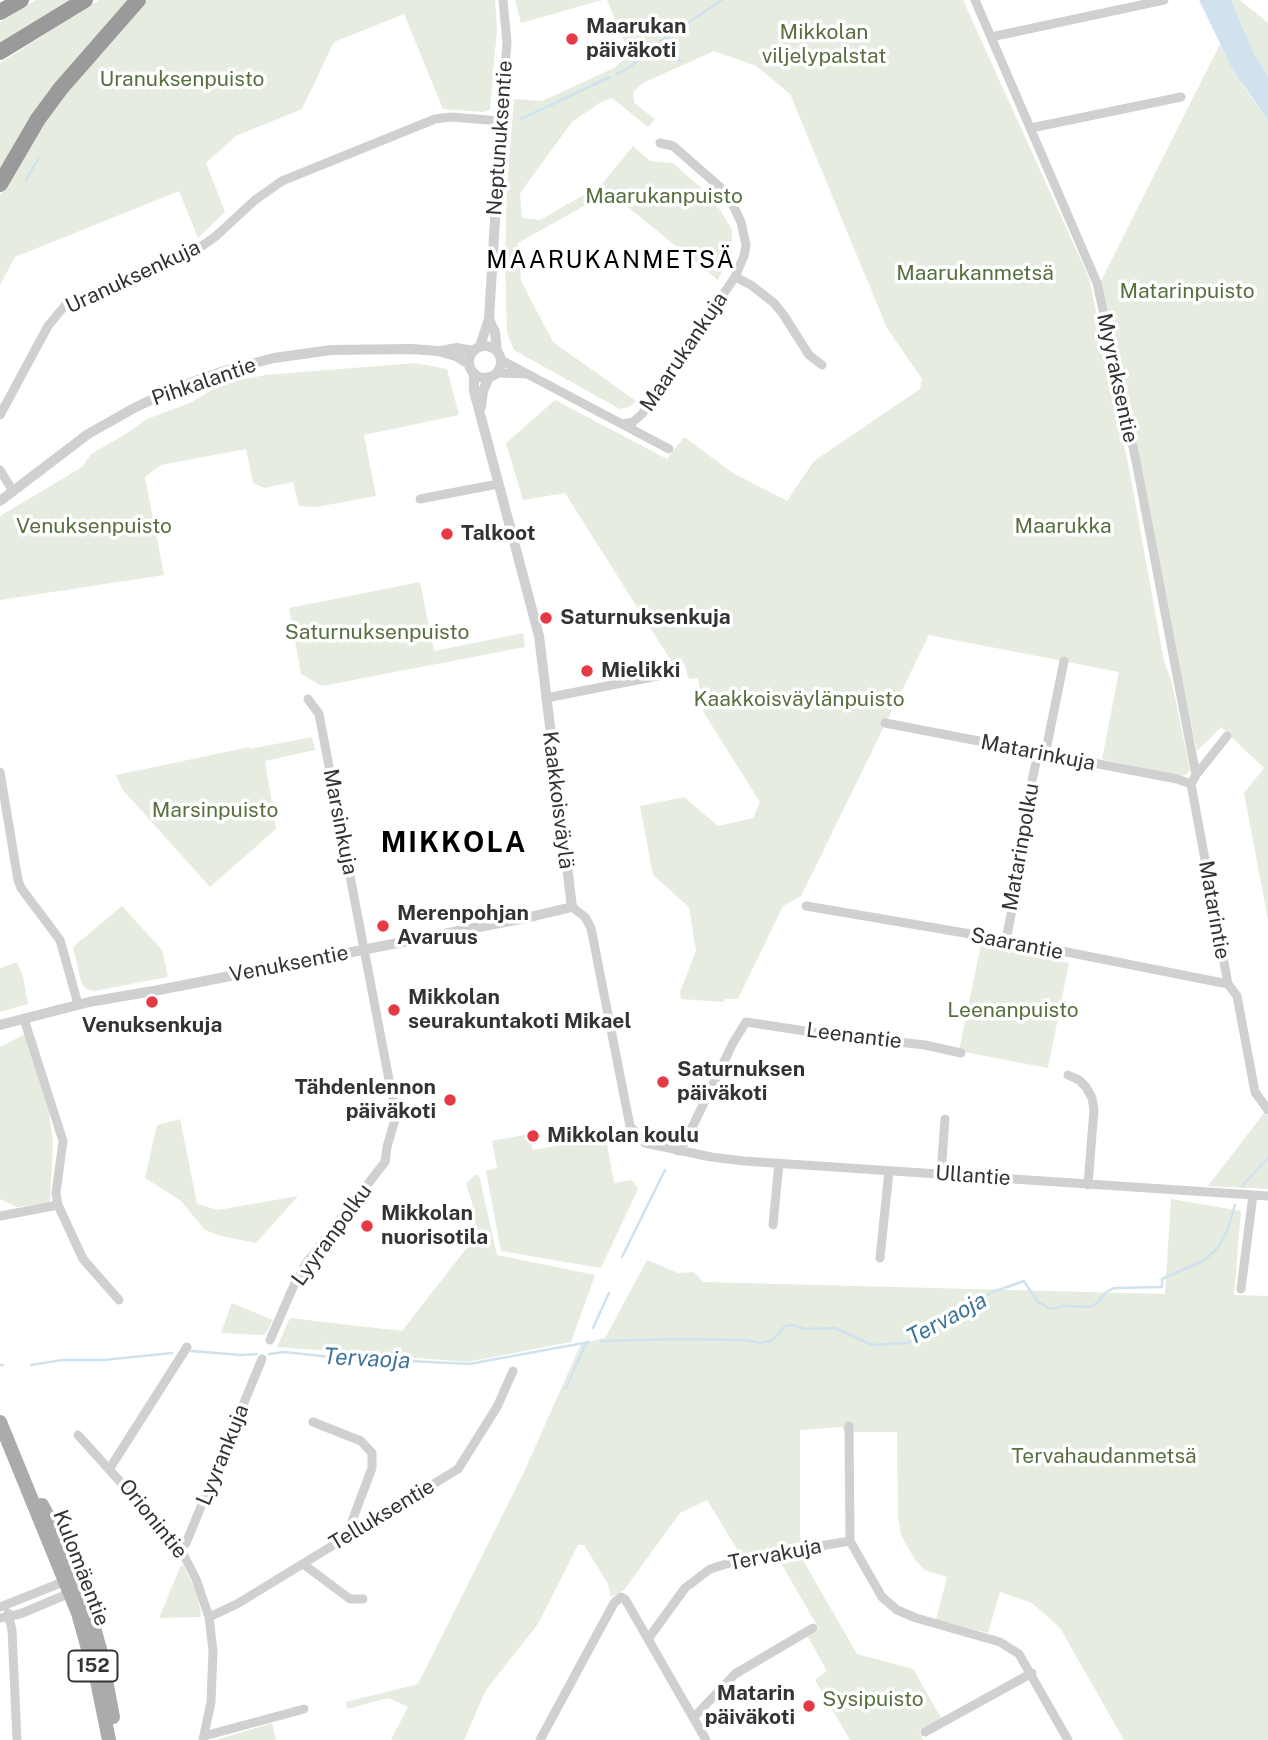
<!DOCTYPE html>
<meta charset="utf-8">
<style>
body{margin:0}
canvas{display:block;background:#fff}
</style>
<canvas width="1268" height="1740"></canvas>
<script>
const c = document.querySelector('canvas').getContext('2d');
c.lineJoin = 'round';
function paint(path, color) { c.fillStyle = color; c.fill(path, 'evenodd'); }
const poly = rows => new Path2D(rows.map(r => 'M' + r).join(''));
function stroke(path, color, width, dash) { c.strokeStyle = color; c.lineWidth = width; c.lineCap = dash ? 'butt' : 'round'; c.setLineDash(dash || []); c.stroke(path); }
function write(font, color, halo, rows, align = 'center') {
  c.font = font + ' "Public Sans",sans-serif'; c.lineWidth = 7; c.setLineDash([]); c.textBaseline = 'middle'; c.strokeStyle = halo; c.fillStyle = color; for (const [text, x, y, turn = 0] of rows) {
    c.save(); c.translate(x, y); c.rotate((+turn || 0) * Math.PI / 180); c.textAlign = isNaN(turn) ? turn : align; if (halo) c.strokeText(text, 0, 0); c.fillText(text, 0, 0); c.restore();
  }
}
paint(poly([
 [36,0,72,0,0,44,0,22],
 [99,0,131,0,0,174,0,63],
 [145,0,495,0,497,29,490,110,483,112,443,109,404,14,334,42,302,109,236,136,206,163,225,212,198,238,179,191,15,257,0,285,0,195,53,106],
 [515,0,602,0,521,23],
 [607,0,963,0,1089,278,1129,468,1164,661,1172,683,1190,770,1185,775,1179,776,1102,759,1119,672,929,635,801,896,783,906,738,999,725,999,724,1002,681,999,680,992,696,951,689,907,653,875,640,806,684,797,718,826,753,818,760,802,704,713,698,678,689,679,684,663,675,667,565,493,523,500,506,443,555,400,667,459,684,437,733,473,787,501,814,461,920,389,922,379,887,328,790,94,756,66,714,51,643,83,633,92,634,103,655,119,648,127,612,98,601,102,572,122,520,193,522,218,540,220,601,185,633,146,650,161,673,163,700,187,721,211,732,230,732,252,718,280,609,192,518,243,521,281,553,342,636,401,629,407,620,409,514,350,507,333,505,260,507,186,514,99,542,101,614,68,630,55],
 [1231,0,1240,0,1268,23,1268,76,1255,56],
 [1220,44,1244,87,1268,120,1268,920,1244,793,1264,768,1221,727,1197,751,1178,668,1100,283],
 [415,363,447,369,459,415,364,435,376,496,316,507,299,506,293,482,264,488,253,483,246,449,161,465,145,477,164,575,0,600,0,516,82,467,91,454,126,434,147,419,192,402,223,383,266,375],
 [420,582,434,651,523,633,525,647,322,686,301,674,289,608],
 [312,737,315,750,265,761,276,829,210,887,122,789,116,775,250,747,250,749],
 [122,906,162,950,168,977,94,991,86,989,81,982,73,947],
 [981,944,1069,963,1048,1068,959,1051],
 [17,962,23,977,28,1004,0,1012,0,968],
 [25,1034,48,1105,53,1142,50,1203,17,1207,0,1199,0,1047],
 [1264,1113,1268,1116,1268,1189,1208,1186],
 [180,1119,197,1204,218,1210,298,1196,256,1243,221,1236,205,1230,181,1201,145,1178,157,1125],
 [529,1134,533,1150,599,1138,607,1144,614,1183,632,1180,638,1189,601,1268,501,1251,486,1171,497,1168,492,1141],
 [475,1175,479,1175,497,1255,595,1275,571,1342,467,1362,277,1347,290,1318,402,1331,476,1236,472,1202,466,1184],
 [1171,1199,1241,1211,1234,1295,1268,1296,1268,1740,1124,1740,1060,1628,1032,1603,1000,1592,988,1633,936,1620,947,1577,924,1570,914,1558,901,1535,898,1516,897,1432,844,1432,843,1427,800,1430,800,1546,740,1554,707,1500,680,1513,624,1590,611,1597,608,1584,584,1545,578,1545,538,1624,486,1690,464,1740,391,1740,408,1707,388,1698,347,1709,346,1702,418,1684,523,1474,581,1344,605,1338,647,1260,678,1273,694,1272,703,1282,1165,1294],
 [232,1303,273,1320,267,1332,263,1335,221,1333],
 [800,1555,857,1654,913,1669,941,1718,919,1730,923,1740,850,1740,815,1680,827,1671,808,1637,819,1629,778,1558],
 [183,1565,196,1591,201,1612,200,1617,159,1618,180,1567],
 [272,1723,276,1740,216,1740]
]), '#e6ecdf');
paint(poly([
 [1199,0,1231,0,1255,56,1268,76,1268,120,1233,70]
]), '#cfe2ee');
stroke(poly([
 [669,36,680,62],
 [617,74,630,67,652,47,722,0],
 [521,119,610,77],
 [26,180,38,159],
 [1242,1186,1268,1158],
 [622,1257,665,1170],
 [593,1328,609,1293],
 [601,1341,676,1339,745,1340,760,1343,773,1340,785,1326,793,1325,805,1329,835,1328,872,1345,907,1343,926,1334,965,1307,993,1292,1024,1281,1037,1301,1051,1309,1064,1306,1090,1307,1097,1303,1106,1292,1114,1288,1162,1287,1162,1279,1203,1261,1217,1249,1227,1231,1235,1205],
 [191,1351,241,1355,257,1354],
 [269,1354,284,1352,359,1360,372,1359,469,1364,589,1342],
 [0,1365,3,1365],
 [31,1365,62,1360,104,1360,172,1353],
 [566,1388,586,1343]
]), '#cfe2ee', 2.5);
stroke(poly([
 [975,0,1097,283,1136,461,1196,775],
 [991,37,1164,0],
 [1031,128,1181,97],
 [735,277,751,285,774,303,783,314,809,355,822,365],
 [501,360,669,449],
 [497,373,528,374],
 [0,415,48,326,67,303,195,251,216,236,255,200,282,181,435,119,451,117,501,121,507,42,503,0],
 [623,424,633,422,642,414,735,277,744,256,746,245,741,222,732,203,720,187,673,146,660,143],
 [0,470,13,491],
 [420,499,498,484],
 [546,698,678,672],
 [885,723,1177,779,1191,784],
 [1227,736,1196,775,1191,784,1228,984,1237,996,1255,1092,1268,1110],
 [1045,755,1064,661],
 [0,772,18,880,21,888,60,940,78,1004],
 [806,906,1006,940,1228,984],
 [572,907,585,917,591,928,630,1126,645,1143,711,1157,744,1161,1268,1196],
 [1006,940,1017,885,1025,811,1038,754],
 [24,1019,63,1141,56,1193,58,1205,83,1259,119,1300],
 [1068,1075,1079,1080,1086,1087,1092,1098,1094,1109,1088,1185],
 [678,1151,685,1142,733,1043,746,1022,825,1034,925,1045,961,1053],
 [941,1174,945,1119],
 [0,1216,58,1205],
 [773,1225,779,1163],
 [880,1258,889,1171],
 [1241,1289,1253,1195],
 [270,1340,294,1285,307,1262,385,1162,387,1147,396,1116,319,714,308,699],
 [313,1422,361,1441,372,1453,372,1468,346,1537],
 [849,1426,850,1541,882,1597,897,1610,916,1618,1000,1642,1019,1654,1068,1740],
 [78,1435,180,1548,196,1579,209,1617,213,1651,211,1702,203,1740],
 [110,1468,187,1347],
 [180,1548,186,1543,262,1359],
 [303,1564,350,1599,363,1599],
 [0,1607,68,1580],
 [8,1613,12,1630,17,1740],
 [209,1617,237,1604,458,1469,497,1407,513,1371],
 [0,1618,20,1614,70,1593,72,1590],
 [648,1639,685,1588,710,1569,742,1559,850,1541],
 [693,1718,735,1674,813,1628],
 [925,1732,1032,1673],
 [204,1736,304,1709],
 [540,1740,614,1603,621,1597,625,1599,706,1740]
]), '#d0d0d0', 9);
stroke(poly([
 [489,319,495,332,497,351],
 '469 362a16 16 0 1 1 32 0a16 16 0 1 1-32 0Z',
 [480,346,489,319,501,121],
 [441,351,457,348,473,351],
 [481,407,483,391,489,377],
 [0,501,88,434,136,407,181,386,227,370,274,358,331,350,411,349,438,351,456,356,469,364],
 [0,1025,89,1002,159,990,530,917,572,907,539,636,474,391,474,373]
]), '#d0d0d0', 10);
stroke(poly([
 [0,1422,78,1613,97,1681,109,1740],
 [42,1505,69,1555,90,1614,100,1649,113,1717]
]), '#ababab', 14);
stroke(poly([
 [0,12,21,0],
 [0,52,85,0],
 [0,184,38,119,61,88,138,0]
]), '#9a9a9a', 16);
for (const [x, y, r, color] of [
 [572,39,7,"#e63946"],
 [447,534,7,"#e63946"],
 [546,618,7,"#e63946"],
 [587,671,7,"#e63946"],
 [383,926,7,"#e63946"],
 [152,1002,7,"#e63946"],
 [394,1010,7,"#e63946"],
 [663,1082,7,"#e63946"],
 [450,1100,7,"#e63946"],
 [533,1136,7,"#e63946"],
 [367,1226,7,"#e63946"],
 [809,1706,7,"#e63946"]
]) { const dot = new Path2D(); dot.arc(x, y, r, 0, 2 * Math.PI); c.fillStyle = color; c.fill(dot); stroke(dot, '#fff', 2.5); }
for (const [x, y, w] of [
 [93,1666,49]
]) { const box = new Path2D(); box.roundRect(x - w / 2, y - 15.5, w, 31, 5); c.fillStyle = '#fff'; c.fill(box); stroke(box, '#333', 2); }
write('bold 19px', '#333', null, [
 ["152",93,1666]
]);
write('bold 21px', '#333', '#fff', [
 ["Maarukan",586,27],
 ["päiväkoti",586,51],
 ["Talkoot",461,534],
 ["Saturnuksenkuja",560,618],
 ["Mielikki",601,671],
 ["Merenpohjan",397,914],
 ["Avaruus",397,938],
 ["Mikkolan",408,998],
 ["seurakuntakoti Mikael",408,1022],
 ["Venuksenkuja",152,1026,"center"],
 ["Saturnuksen",677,1070],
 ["päiväkoti",677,1094],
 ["Tähdenlennon",436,1088,"right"],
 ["päiväkoti",436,1112,"right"],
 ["Mikkolan koulu",547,1136],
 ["Mikkolan",381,1214],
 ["nuorisotila",381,1238],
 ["Matarin",795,1694,"right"],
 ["päiväkoti",795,1718,"right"]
], 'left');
write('21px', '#56703f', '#fff', [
 ["Mikkolan",824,33],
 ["viljelypalstat",824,57],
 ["Uranuksenpuisto",182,80],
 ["Maarukanpuisto",664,197],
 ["Maarukanmetsä",975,274],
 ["Matarinpuisto",1187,292],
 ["Venuksenpuisto",94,527],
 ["Maarukka",1063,527],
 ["Saturnuksenpuisto",377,633],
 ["Kaakkoisväylänpuisto",799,700],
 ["Marsinpuisto",215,811],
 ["Leenanpuisto",1013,1011],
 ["Tervahaudanmetsä",1104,1457],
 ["Sysipuisto",873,1700]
]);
write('21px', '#333', '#fff', [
 ["Neptunuksentie",500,138,-86],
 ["Uranuksenkuja",133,277,-25],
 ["Maarukankuja",684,352,-56],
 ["Myyraksentie",1117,378,78],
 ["Pihkalantie",204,382,-19],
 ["Matarinkuja",1038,753,11],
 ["Kaakkoisväylä",558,800,83],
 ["Marsinkuja",340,822,79],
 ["Matarinpolku",1021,847,-80],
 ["Matarintie",1214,910,80],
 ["Saarantie",1017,944,11],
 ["Venuksentie",289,964,-11],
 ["Leenantie",854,1036,7],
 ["Ullantie",973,1176,4],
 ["Lyyranpolku",332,1235,-54],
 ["Lyyrankuja",223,1455,-68],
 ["Telluksentie",382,1515,-31],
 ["Orionintie",153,1519,51],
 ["Tervakuja",775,1555,-11],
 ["Kulomäentie",81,1568,69]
]);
write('italic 23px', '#3f7597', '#fff', [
 ["Tervaoja",947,1319,-28],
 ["Tervaoja",367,1359,3]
]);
c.letterSpacing = '2px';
write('24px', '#000', '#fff', [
 ["MAARUKANMETSÄ",611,261]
]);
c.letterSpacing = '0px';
c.letterSpacing = '2px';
write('bold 28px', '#000', '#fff', [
 ["MIKKOLA",454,843]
]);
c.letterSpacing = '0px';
</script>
